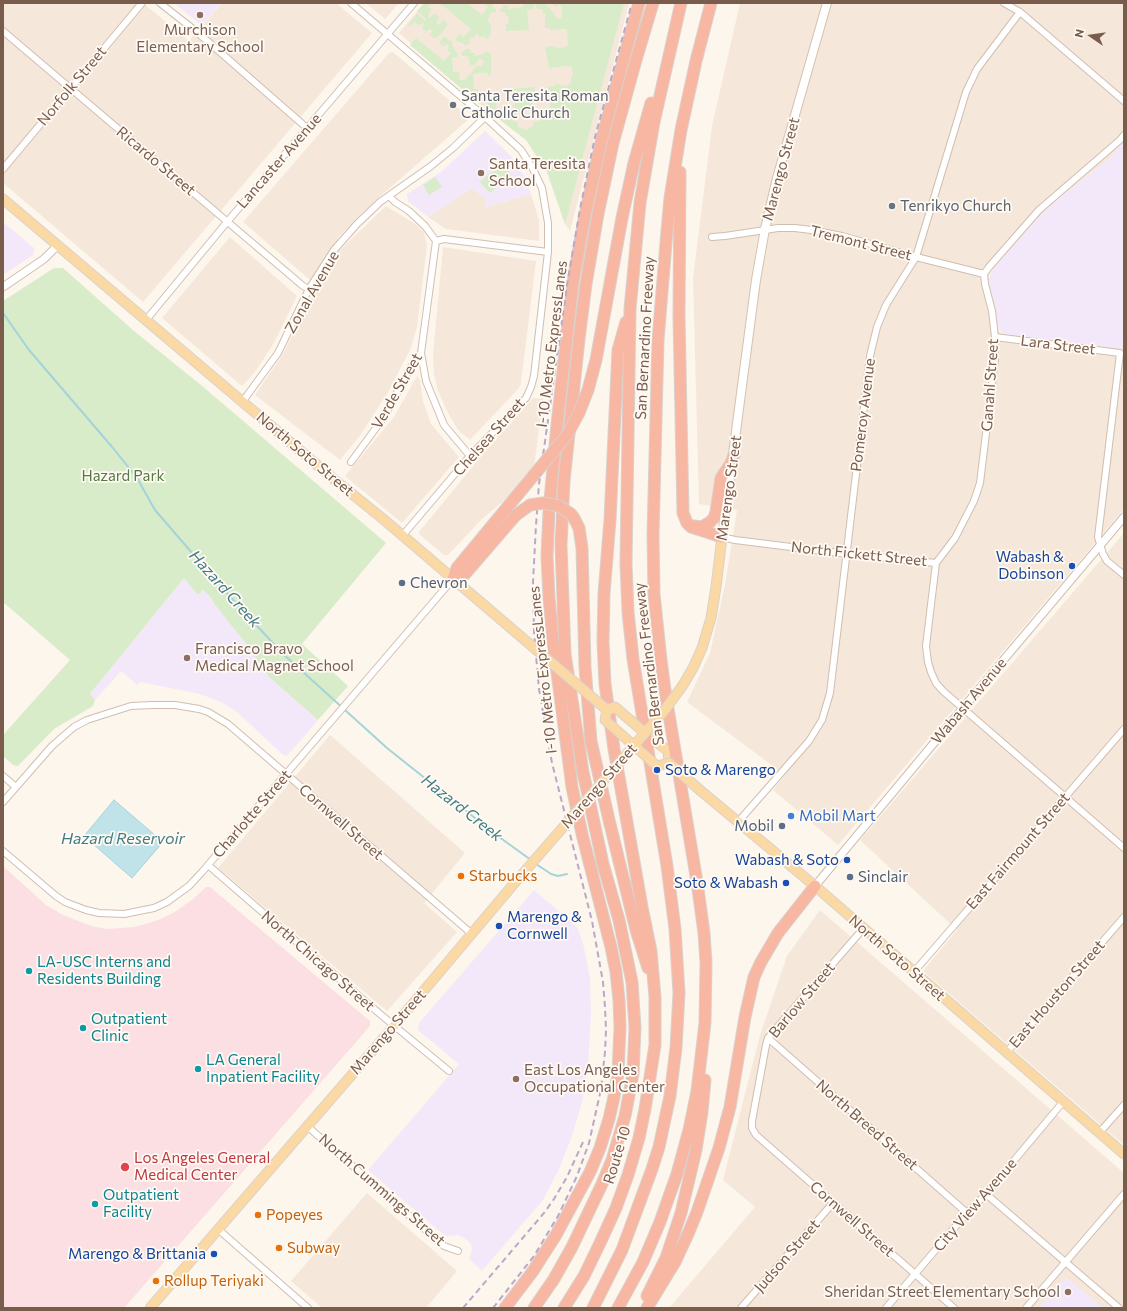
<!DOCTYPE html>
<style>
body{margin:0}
#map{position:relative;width:1127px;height:1311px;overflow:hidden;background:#fdf6ec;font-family:Commissioner,sans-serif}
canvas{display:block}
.frame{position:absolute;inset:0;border:4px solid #7a5c4d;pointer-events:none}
.north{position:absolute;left:1071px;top:16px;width:40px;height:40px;-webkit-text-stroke:3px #fffaf3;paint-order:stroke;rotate:283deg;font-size:11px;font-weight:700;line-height:16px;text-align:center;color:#7a5c4d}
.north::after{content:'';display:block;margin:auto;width:14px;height:18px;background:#7a5c4d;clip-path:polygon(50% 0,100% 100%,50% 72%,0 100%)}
</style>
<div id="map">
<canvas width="1127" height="1311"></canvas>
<div class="frame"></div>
<div class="north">N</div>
</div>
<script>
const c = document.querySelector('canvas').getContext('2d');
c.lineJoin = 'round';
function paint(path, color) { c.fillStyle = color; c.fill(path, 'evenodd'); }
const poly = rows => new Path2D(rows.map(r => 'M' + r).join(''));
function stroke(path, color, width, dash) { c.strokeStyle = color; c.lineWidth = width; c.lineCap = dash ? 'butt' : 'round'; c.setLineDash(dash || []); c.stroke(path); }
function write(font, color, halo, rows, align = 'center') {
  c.font = font + ' Commissioner,sans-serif'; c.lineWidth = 3.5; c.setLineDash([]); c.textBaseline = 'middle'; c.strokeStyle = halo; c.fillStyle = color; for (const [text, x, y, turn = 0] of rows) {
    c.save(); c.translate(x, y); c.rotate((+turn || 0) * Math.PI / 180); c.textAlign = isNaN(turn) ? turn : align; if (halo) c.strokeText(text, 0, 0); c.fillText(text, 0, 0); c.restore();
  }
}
paint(poly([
 [3,3,143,3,189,41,222,3,336,3,372,33,143,302,3,183],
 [366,3,399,3,385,19],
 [424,3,629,3,570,231,565,224,547,172,526,140,477,102,399,33],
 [740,3,1124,3,1124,141,1110,158,1058,199,1042,214,992,270,989,276,989,289,999,331,1002,335,1006,336,1121,350,1122,345,1124,345,1124,509,838,845,773,790,785,775,687,702,710,653,725,585,737,510,699,504,693,278,712,126],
 [393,52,470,118,384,193,360,215,338,238,335,250,340,250,386,206,417,225,424,232,427,245,417,327,410,350,387,394,359,437,340,460,255,395,283,354,317,286,243,222,389,53],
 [472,188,485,198,486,207,531,194,539,220,539,241,446,229,428,217],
 [230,237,297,296,274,343,255,372,242,386,162,318],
 [443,247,536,261,521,383,519,388,470,440,458,430,447,411,438,391,434,374,433,354],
 [417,376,420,380,423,401,431,424,459,457,402,523,345,476,394,417],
 [533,398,543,399,534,467,506,499,482,519,448,555,444,555,419,534,419,532,478,460],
 [1124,533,1124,1145,923,971,957,930,860,840],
 [330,735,465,853,424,903,457,932,387,1011,218,868],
 [820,910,1124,1173,1124,1308,669,1308,755,1207,723,1180,760,1035,787,956],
 [367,1193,457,1271,426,1308,322,1308,291,1281]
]), '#f5e8da');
paint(poly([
 [174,3,221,3,202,26],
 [485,131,510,155,523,174,531,194,486,207,485,198,472,188,428,217,408,201,407,194,441,172],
 [1124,141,1124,335,1121,350,1006,336,1002,334,997,324,989,289,988,282,992,270,1042,214,1058,199,1110,158],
 [3,222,34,248,33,255,3,275],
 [184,578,198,595,203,590,211,598,215,605,247,645,269,677,318,720,287,756,282,754,236,711,221,702,200,694,140,682,137,685,121,671,95,700,90,694],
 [534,890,577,927,583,943,590,978,591,1014,588,1067,582,1102,572,1136,559,1169,543,1200,482,1271,469,1259,472,1250,471,1244,467,1240,458,1235,449,1236,444,1235,368,1170,459,1064,418,1030,419,1023],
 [1066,1277,1103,1308,1038,1308]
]), '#f3e8fa');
paint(poly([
 [3,866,46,905,63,915,91,926,106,929,135,927,158,920,175,912,193,899,206,887,210,887,370,1021,370,1026,124,1308,3,1308]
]), '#fbdfe3');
paint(poly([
 [424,3,431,3,428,7,431,10,428,16,430,18,435,13,439,17,436,23,439,25,443,20,448,24,442,33,435,39,430,35,433,31,430,29,426,32,422,28,424,24,423,23,419,25,414,22,410,26,408,25,418,13,418,15,425,21,426,19,417,11],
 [440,3,467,3,482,15,488,7,486,5,487,3,492,3,492,6,496,9,496,12,490,13,490,16,487,21,491,25,491,34,489,35,489,38,485,39,485,36,480,37,477,33,474,37,470,38,470,44,465,45,461,42,458,42,455,39,460,34,464,37,471,29],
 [526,3,544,3,552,11,555,16,556,18,559,19,562,18,562,6,559,4,556,7,550,3,624,3,565,224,547,172,526,140,486,109,485,107,495,95,496,106,498,110,503,111,505,115,507,115,508,111,513,109,513,105,515,105,514,97,512,97,511,89,534,87,535,92,533,92,532,96,534,109,539,109,540,115,545,117,548,115,543,114,544,108,550,108,550,103,551,102,551,95,549,94,548,87,555,86,555,84,559,84,560,85,564,86,569,85,571,82,571,77,573,76,572,67,566,66,549,68,545,47,552,46,557,48,565,47,568,45,567,29,550,30,549,28,545,28,545,13,543,13,542,9,537,9,536,4,534,4,533,9,527,10,529,30,506,31,506,24,509,23,508,16,506,16,505,12,501,12,500,9,501,7,503,9,503,5,508,5,509,9,523,7,524,4],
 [521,110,528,110,529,111,532,111,533,118,540,118,540,121,533,122,533,126,526,130,518,127,517,122,512,121,512,119,517,117,517,112,520,112],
 [444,36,453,43,452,45,454,47,454,50,457,52,458,57,452,57,453,72,459,72,460,80,465,80,478,65,480,67,485,62,480,58,475,65,470,65,468,56,462,56,461,53,463,51,464,51,465,49,470,49,471,53,475,53,475,56,484,54,484,52,491,53,491,75,488,76,488,73,484,73,484,72,473,74,474,89,478,89,478,91,482,91,482,96,477,102,410,45,416,38,444,61,451,53,447,50,449,46,447,44,443,47,439,43],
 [502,163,511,174,490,193,480,182],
 [435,177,442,187,429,195,423,185],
 [54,268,63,268,134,331,201,385,386,543,302,644,348,686,318,720,269,677,247,645,215,605,211,598,203,590,198,595,184,578,90,694,95,700,93,706,54,729,18,766,13,765,3,756,3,735,70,660,3,602,3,301]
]), '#d8ecc9');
const water = poly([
 [114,800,163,842,132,878,84,836,114,800]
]);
paint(water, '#bfe3e8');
stroke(water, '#a5d3da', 1);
stroke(poly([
 [3,313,29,350,113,448,137,478,155,510,224,590,282,653,387,748,495,834,531,860],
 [536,864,551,874,558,876,567,874]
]), '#a5d3da', 2);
const minor = poly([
 [160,3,197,32,307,128],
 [351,3,485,117,521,150,532,167,542,188,548,223,548,252,534,376,531,387,526,398,470,456,403,535],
 [1004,3,1020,12,1124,101],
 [3,31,303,286,309,289],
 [1124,135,1120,140,1039,210,989,267,984,274,985,284,992,311,995,337,995,359,980,483,974,501,955,538,936,563,926,646,928,662,931,672,936,683,943,691,1124,848],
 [3,169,142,3],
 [389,196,395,202,409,211,425,226,436,241,444,239,548,252],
 [712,237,725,236,778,228,795,228,811,230,842,236,916,257,984,274],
 [146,320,227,222,414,3],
 [995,337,1120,353,1098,537,1103,554,1107,561,1124,575],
 [421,353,426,381,444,425,470,456],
 [243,401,278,353,309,289,334,250,357,224,380,202,431,166,453,148,485,117],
 [351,462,384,417,411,367,421,353,436,241],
 [722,537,735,540,847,554,936,563],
 [3,776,16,787],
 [3,802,52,746,74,727,87,720,112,712,131,706,152,705,175,705,199,709,208,712,228,724,472,934],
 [738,822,809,741,822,720,830,693,870,356,877,327,886,305,916,257,966,92,977,69,1020,12],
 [3,851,56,896,65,902,86,910,99,913,124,914,154,908,167,902,189,886,202,872,453,579],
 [208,865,380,1014,449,1071],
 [863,929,768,1038,766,1045,752,1121,752,1128,756,1135,954,1308],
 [913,973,1124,729],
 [768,1038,967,1213],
 [1006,1053,1124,917],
 [307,1126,444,1246,458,1251],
 [1099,1133,1124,1105],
 [986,1194,1119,1308],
 [219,1230,308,1308],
 [741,1308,833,1203],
 [886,1308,967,1213,986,1194,1063,1102],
 [1026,1308,1124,1194]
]);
const tertiary = poly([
 [3,287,44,259,57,246],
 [815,886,963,708,1124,517]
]);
const secondary = poly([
 [722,537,756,280,765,229,777,178,827,3]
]);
const primary = poly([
 [3,199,336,481,382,518,526,641],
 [683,685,693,668,702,648,711,618,716,587,722,537],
 [645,733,668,751,669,763],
 [701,791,815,886,1124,1154],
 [150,1308,394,1026,512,886]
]);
const motorway = poly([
 [680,172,679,317,683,513,687,523,691,527,722,537],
 [588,390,596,360,622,218,634,163,651,103],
 [571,514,574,518,579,528,582,548,585,667,591,741,609,820,636,930,648,968],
 [693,526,702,527,710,522,714,518,716,512,721,478,731,463,734,455],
 [453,579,457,568,539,469],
 [453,579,465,574,516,515],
 [647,1296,666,1258,681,1213,696,1150,702,1112,705,1080],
 [505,1308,533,1271,556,1235,590,1172,600,1148,609,1119,614,1097,618,1074,620,1027,619,1000,616,972,611,947,582,834,572,787,553,642,549,597,547,556,549,511,557,424,573,282,584,220,602,138,639,3],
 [534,1308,554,1279,572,1247,602,1184,612,1160,625,1116,633,1074,635,1028,632,982,619,920,603,864,583,772,565,654,561,545,564,481,579,339,586,284,598,214,613,143,636,60,653,3],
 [564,1308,584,1276,600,1243,616,1208,628,1175,639,1138,645,1109,655,1045,655,997,651,951,642,907,614,749,605,684,603,641,604,594,610,520,618,350,626,322],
 [593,1308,622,1250,652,1169,659,1147,670,1096,676,1048,679,993,675,929,667,866,633,659,628,612,626,564,630,309,640,203,654,122,681,3],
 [618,1308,643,1262,660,1222,677,1174,689,1130,697,1091,705,1023,706,963,704,933,697,882,666,697,661,660,654,594,653,535,658,340,667,231,670,198,681,130,696,61,711,3],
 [647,1308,675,1262,688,1234,697,1212,719,1148,730,1107,745,1017,754,977,761,962,778,933,815,886]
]);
stroke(minor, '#d1beb0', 8);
stroke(tertiary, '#d1beb0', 9);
stroke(secondary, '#d6c0b0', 10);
stroke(primary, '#dad1cd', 11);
stroke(motorway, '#dad1cd', 13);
stroke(minor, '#fff', 6);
stroke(tertiary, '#fff', 7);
stroke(secondary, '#fff', 8);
stroke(primary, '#fbd9a5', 9);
stroke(motorway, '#f7b7a3', 11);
stroke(poly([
 [463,1308,544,1213,554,1199,567,1177,583,1142],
 [493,1308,534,1256,558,1216,577,1176,589,1143,601,1089,605,1052,606,1030,605,1007,603,982,592,921,552,763,539,689,534,632,533,582,536,525,539,484,567,285,580,209,595,137,632,3]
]), '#b9a8c9', 2, [6, 4]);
const primaryBridge = poly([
 [526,641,607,710],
 [607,710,605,720,657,766,669,763,701,791],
 [607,710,615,707,645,733],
 [512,886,664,711,683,685]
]);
const motorwayBridge = poly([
 [539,469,567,435,579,413,588,390],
 [516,515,530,505,543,503,559,506,571,514]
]);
stroke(primaryBridge, '#dad1cd', 11, []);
stroke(motorwayBridge, '#dad1cd', 13, []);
stroke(primaryBridge, '#fbd9a5', 9);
stroke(motorwayBridge, '#f7b7a3', 11);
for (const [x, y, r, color] of [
 [200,15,4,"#8d6e63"],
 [453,105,4,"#6b7280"],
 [481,173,4,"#8d6e63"],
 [892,206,4,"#6b7280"],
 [1072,566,4,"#1a4fb4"],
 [402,583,4,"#5c6f8a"],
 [187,658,4,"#8d6e63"],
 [657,770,4,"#1a4fb4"],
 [791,816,4,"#3f7fe0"],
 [782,826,4,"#5c6f8a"],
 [847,860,4,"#1a4fb4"],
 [461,876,4,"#e8710a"],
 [850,877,4,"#5c6f8a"],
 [786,883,4,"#1a4fb4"],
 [499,926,4,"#1a4fb4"],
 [29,971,4,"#0f9aa8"],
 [83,1028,4,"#0f9aa8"],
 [198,1069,4,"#0f9aa8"],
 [516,1079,4,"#8d6e63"],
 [125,1167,5,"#e0444e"],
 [95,1204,4,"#0f9aa8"],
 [258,1215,4,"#e8710a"],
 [279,1248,4,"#e8710a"],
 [214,1254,4,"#1a4fb4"],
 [156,1281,4,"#e8710a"],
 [1068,1292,4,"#8d6e63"]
]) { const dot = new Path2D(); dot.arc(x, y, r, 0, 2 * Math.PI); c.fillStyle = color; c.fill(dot); stroke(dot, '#fffaf3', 1.5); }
write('15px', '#785e54', '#fffaf3', [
 ["Murchison",200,30,"center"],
 ["Elementary School",200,47,"center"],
 ["Santa Teresita",489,164],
 ["School",489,181],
 ["Francisco Bravo",195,649],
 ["Medical Magnet School",195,666],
 ["East Los Angeles",524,1070],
 ["Occupational Center",524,1087],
 ["Sheridan Street Elementary School",1060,1292,"right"]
], 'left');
write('15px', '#7a5c4d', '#fffaf3', [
 ["Norfolk Street",72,86,-50],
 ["Ricardo Street",156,161,40],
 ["Lancaster Avenue",279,161,-49],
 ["Marengo Street",781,169,-75],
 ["Tremont Street",861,243,14],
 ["Zonal Avenue",312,292,-60],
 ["San Bernardino Freeway",645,338,-87],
 ["I-10 Metro ExpressLanes",552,344,-83],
 ["Lara Street",1058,345,7],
 ["Ganahl Street",990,385,-86],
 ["Verde Street",397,391,-60],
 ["Pomeroy Avenue",863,415,-83],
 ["Chelsea Street",489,437,-48],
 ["North Soto Street",305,454,40],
 ["Marengo Street",729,488,-82],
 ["North Fickett Street",859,554,6],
 ["San Bernardino Freeway",649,664,-97],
 ["I-10 Metro ExpressLanes",543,670,-96],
 ["Wabash Avenue",969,701,-50],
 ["Marengo Street",599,786,-49],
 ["Charlotte Street",252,814,-49],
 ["Cornwell Street",341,822,41],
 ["East Fairmount Street",1018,851,-49],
 ["North Soto Street",897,958,41],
 ["North Chicago Street",318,961,41],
 ["East Houston Street",1057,994,-49],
 ["Barlow Street",802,1000,-50],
 ["Marengo Street",388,1032,-49],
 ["North Breed Street",867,1125,41],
 ["Route 10",617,1155,-73],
 ["North Cummings Street",382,1190,41],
 ["City View Avenue",975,1205,-49],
 ["Cornwell Street",852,1219,41],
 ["Judson Street",787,1256,-49]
]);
write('15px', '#5b616d', '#fffaf3', [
 ["Santa Teresita Roman",461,96],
 ["Catholic Church",461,113],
 ["Tenrikyo Church",900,206]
], 'left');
write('15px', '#537a41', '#fffaf3', [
 ["Hazard Park",123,476]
]);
write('15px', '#164399', '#fffaf3', [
 ["Wabash &",1064,557],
 ["Dobinson",1064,574],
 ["Soto & Marengo",665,770,"left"],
 ["Wabash & Soto",839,860],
 ["Soto & Wabash",778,883],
 ["Marengo &",507,917,"left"],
 ["Cornwell",507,934,"left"],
 ["Marengo & Brittania",206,1254]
], 'right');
write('15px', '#4e5e75', '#fffaf3', [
 ["Chevron",410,583],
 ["Mobil",774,826,"right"],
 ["Sinclair",858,877]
], 'left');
write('15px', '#366cbe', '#fffaf3', [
 ["Mobil Mart",799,816]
], 'left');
write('15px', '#c56008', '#fffaf3', [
 ["Starbucks",469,876],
 ["Popeyes",266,1215],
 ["Subway",287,1248],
 ["Rollup Teriyaki",164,1281]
], 'left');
write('15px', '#0d838f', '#fffaf3', [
 ["LA-USC Interns and",37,962],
 ["Residents Building",37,979],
 ["Outpatient",91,1019],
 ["Clinic",91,1036],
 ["LA General",206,1060],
 ["Inpatient Facility",206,1077],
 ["Outpatient",103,1195],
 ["Facility",103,1212]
], 'left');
write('15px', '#be3a42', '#fffaf3', [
 ["Los Angeles General",134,1158],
 ["Medical Center",134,1175]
], 'left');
write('italic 16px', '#437c86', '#fffaf3', [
 ["Hazard Creek",225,589,48],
 ["Hazard Creek",462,808,38],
 ["Hazard Reservoir",123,839]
]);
</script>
